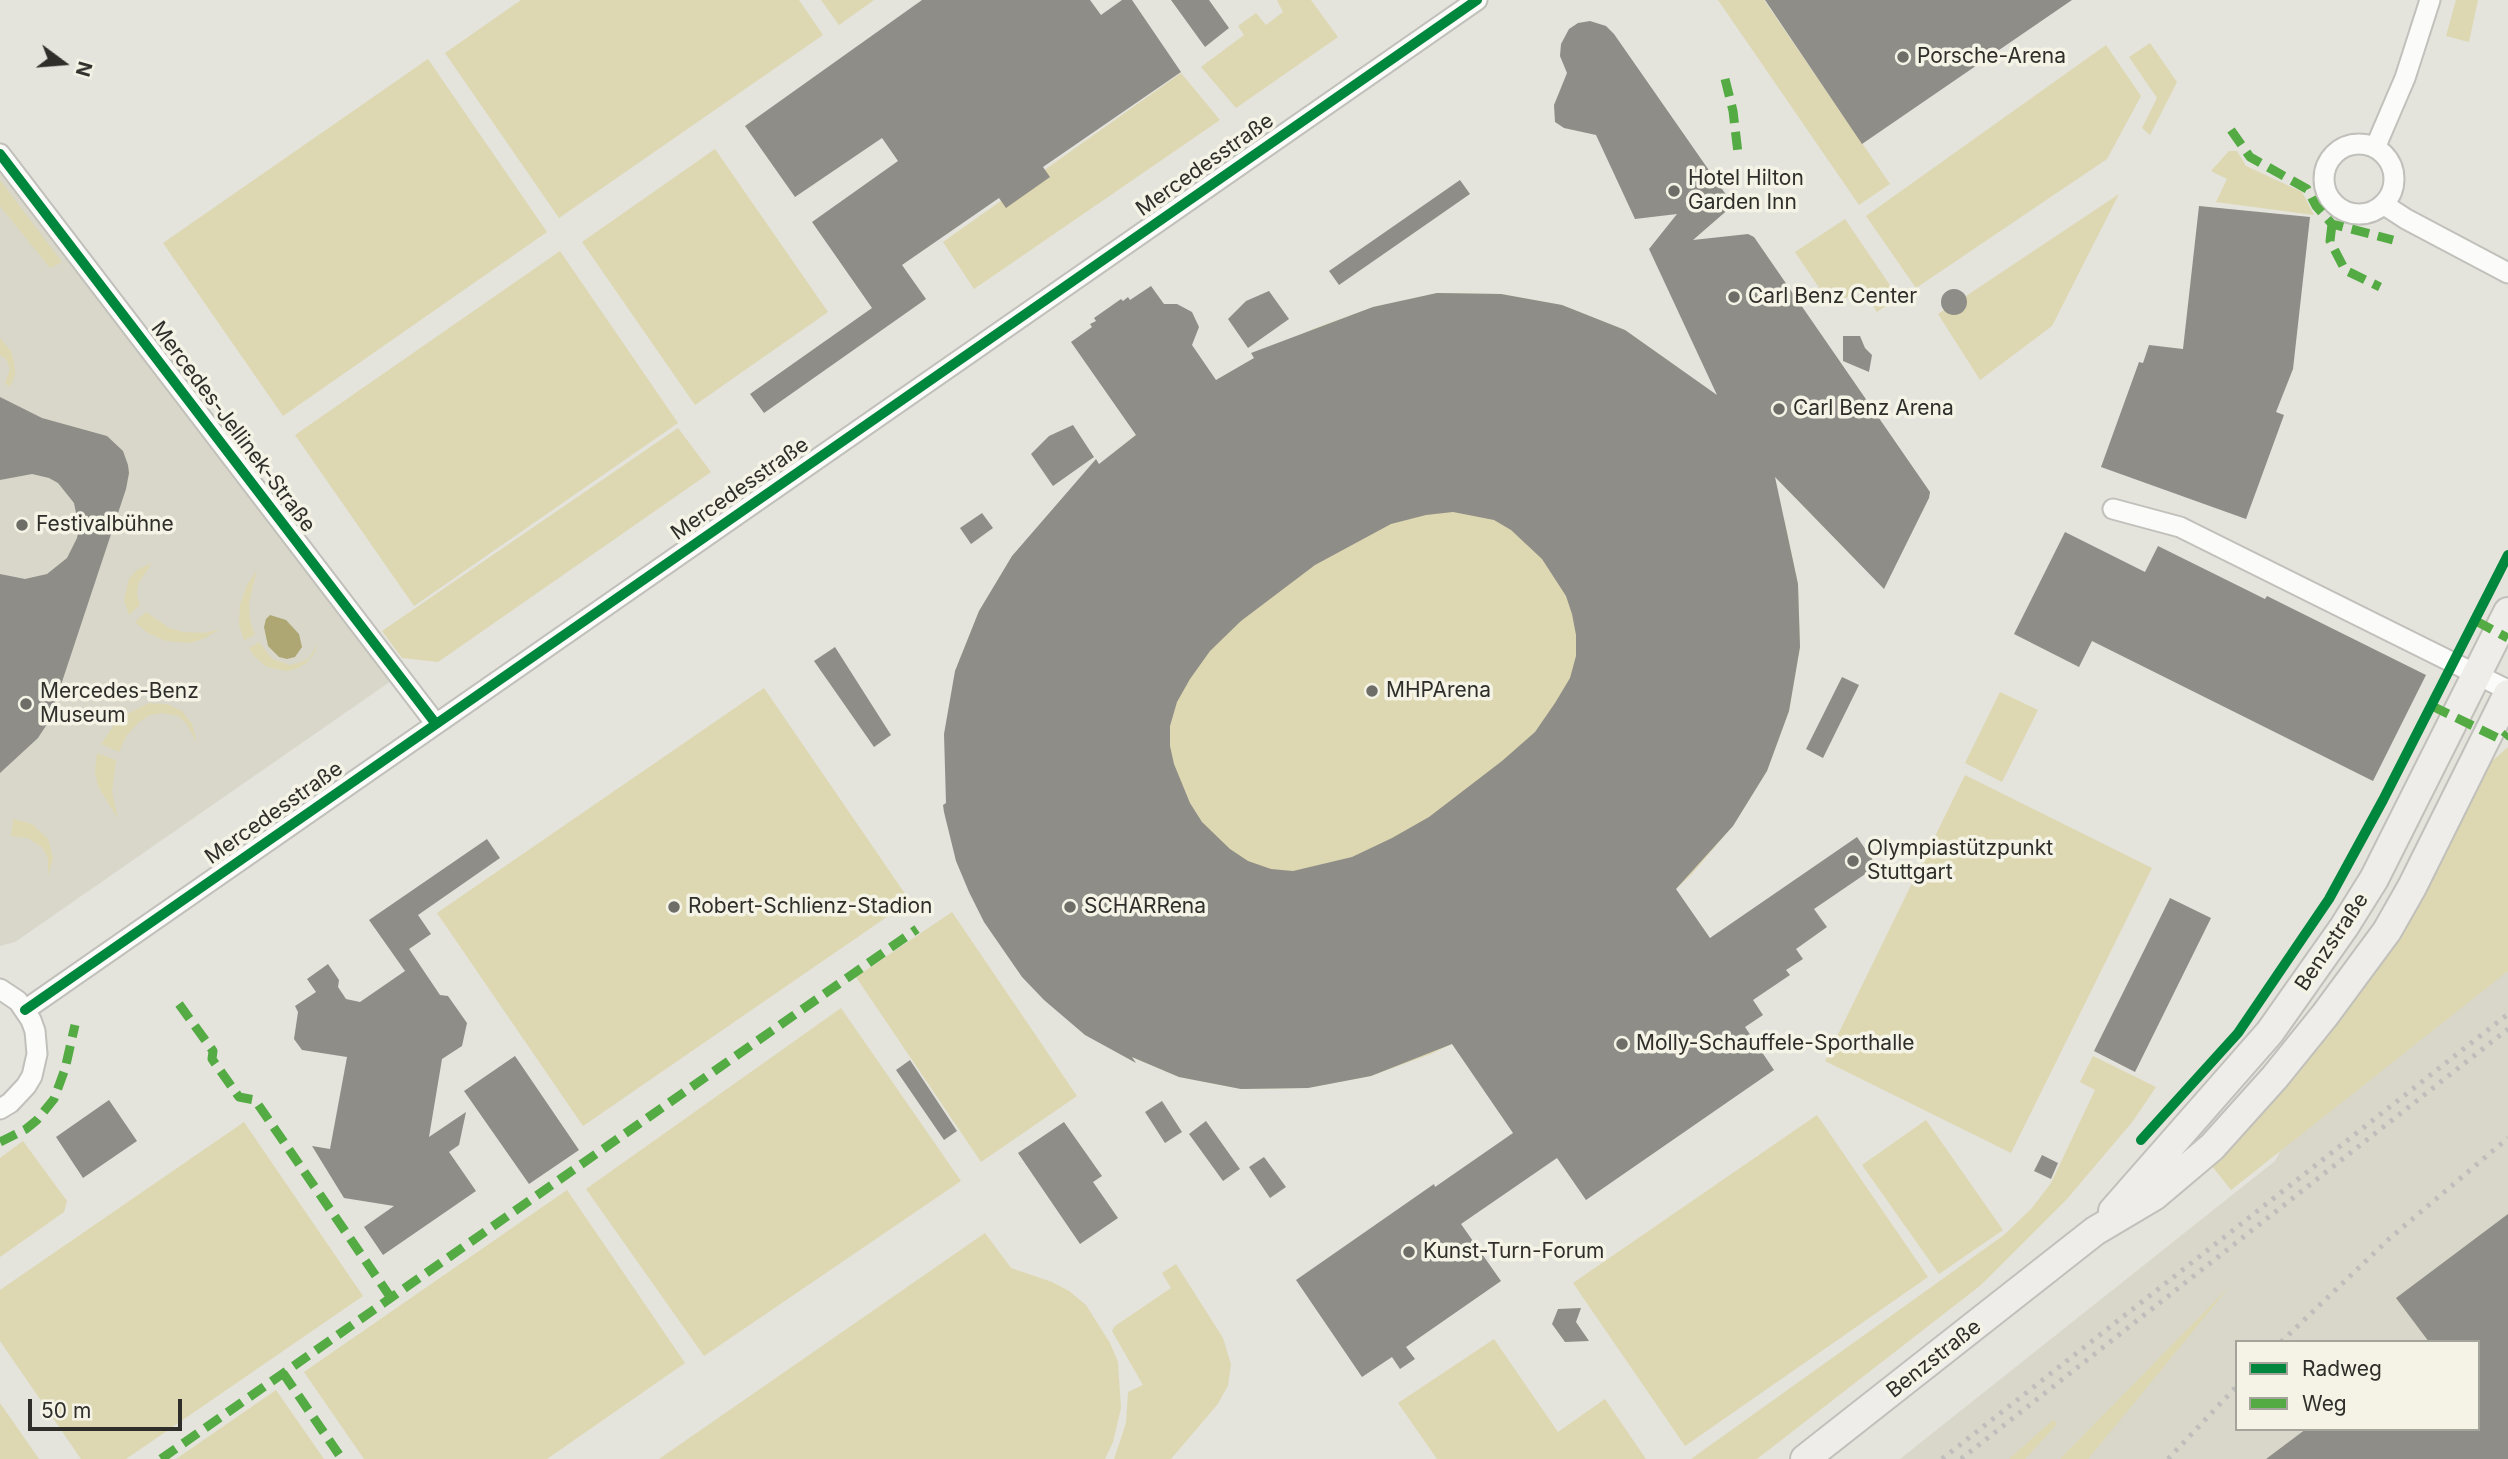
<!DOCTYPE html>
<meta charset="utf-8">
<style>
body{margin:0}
#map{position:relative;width:2508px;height:1459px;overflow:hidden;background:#e4e3dc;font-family:Inter,sans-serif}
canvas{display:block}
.legend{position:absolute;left:2235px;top:1340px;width:245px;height:91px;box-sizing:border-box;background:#f4f3e6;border:2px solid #a5a49b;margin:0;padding:9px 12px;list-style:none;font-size:21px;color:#2f2e2a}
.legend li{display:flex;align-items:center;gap:14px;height:35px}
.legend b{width:35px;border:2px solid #a5a49b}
.north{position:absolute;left:28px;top:28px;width:70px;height:70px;-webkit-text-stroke:5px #f4f3e6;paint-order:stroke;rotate:106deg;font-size:19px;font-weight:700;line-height:28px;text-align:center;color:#2f2e2a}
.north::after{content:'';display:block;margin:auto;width:24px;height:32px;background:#2f2e2a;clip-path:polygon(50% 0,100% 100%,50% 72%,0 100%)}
.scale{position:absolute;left:28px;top:1399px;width:154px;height:32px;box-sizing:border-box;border:4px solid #2f2e2a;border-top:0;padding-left:9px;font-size:21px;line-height:24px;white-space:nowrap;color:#2f2e2a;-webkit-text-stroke:5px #f4f3e6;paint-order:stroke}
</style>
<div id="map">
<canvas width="2508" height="1459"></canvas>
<ul class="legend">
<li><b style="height:9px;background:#00873e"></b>Radweg</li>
<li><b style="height:9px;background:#54ab44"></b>Weg</li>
</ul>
<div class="north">N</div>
<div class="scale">50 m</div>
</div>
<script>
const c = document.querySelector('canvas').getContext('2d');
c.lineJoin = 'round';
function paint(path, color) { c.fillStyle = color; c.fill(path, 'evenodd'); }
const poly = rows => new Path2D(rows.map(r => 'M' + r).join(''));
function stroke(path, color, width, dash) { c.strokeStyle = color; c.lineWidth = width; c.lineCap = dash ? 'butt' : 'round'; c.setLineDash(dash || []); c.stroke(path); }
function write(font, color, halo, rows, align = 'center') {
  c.font = font + ' Inter,sans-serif'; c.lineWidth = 7; c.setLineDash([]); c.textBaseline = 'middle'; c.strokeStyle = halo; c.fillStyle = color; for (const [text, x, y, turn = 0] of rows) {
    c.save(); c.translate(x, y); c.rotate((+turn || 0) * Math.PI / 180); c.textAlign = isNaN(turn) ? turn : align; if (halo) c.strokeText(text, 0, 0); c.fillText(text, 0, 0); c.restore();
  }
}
paint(poly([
 [0,172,391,681,15,942,0,946],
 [2508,823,2508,1459,1900,1459,2275,1161,2389,952],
 [2237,1342,2478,1342,2478,1429,2237,1429]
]), '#d9d7c9');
paint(poly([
 [521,0,799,0,823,35,559,218,445,53],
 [821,0,874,0,839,25],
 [1277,0,1311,0,1338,37,1236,108,1201,67,1244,35,1238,26,1256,13,1266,25,1283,12],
 [1718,0,1764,0,1890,184,1859,205],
 [2456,0,2478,0,2469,42,2446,36],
 [2150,43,2177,82,2150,135,2142,128,2157,98,2129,57],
 [2106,45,2141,96,2107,159,1916,288,1866,216],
 [428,59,547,232,283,416,163,243],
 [1181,73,1220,120,974,289,943,242],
 [715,149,828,312,695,405,582,242],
 [2229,151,2237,151,2246,166,2302,192,2314,215,2216,202,2227,179,2211,171],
 [0,180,62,262,50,268,0,206],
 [2119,194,2052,326,1980,380,1938,314,1944,310,1955,315,1963,311,1967,304,1966,296],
 [1845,219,1898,297,1877,312,1861,288,1832,307,1795,252],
 [560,251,678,423,414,606,295,435],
 [1437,293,1501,294,1562,305,1625,330,1676,366,1723,410,1759,464,1785,522,1798,584,1800,647,1789,711,1767,771,1733,826,1691,875,1645,918,1489,1026,1431,1054,1371,1076,1308,1088,1241,1089,1179,1077,1122,1053,955,671,979,611,1013,555,1100,464,1149,424,1201,389,1256,357,1313,329,1373,307],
 [0,338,11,351,14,361,15,375,10,387,5,383,10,369,6,359,0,355],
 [678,428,711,472,438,662,402,658,382,631],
 [152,563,138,584,137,595,140,605,129,615,124,600,129,579,137,570],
 [257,570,249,603,250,620,255,635,244,640,239,624,240,605,247,585],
 [146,612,169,628,183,632,205,633,220,629,205,638,191,643,166,641,148,633,135,622],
 [259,642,272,659,290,665,299,663,309,658,318,644,314,654,306,663,296,669,286,671,267,667,254,656,249,648],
 [764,688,910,901,583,1126,437,913],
 [2000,692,2038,710,2002,782,1965,763],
 [149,703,167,704,182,711,192,724,197,743,186,723,178,716,163,713,150,715,139,722,127,735,119,752,101,744,114,725,127,714],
 [2508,747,2508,971,2231,1190,2212,1166,2329,1035,2420,900,2491,762],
 [97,753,116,760,112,792,118,819,98,786,95,772],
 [1965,775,2152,868,2011,1153,1825,1061],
 [13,819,32,824,48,839,53,858,48,876,48,858,42,847,28,838,11,836],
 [952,912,1077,1096,981,1162,856,977],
 [841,1008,961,1181,704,1356,586,1189],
 [2093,1056,2156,1087,2133,1121,2067,1199,1981,1285,1757,1459,1691,1459,2004,1235,2032,1208,2051,1183,2095,1090,2080,1082],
 [1817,1115,1928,1277,1685,1446,1573,1283],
 [1926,1120,2003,1230,1939,1274,1862,1165],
 [244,1122,363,1296,126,1459,81,1459,0,1341,0,1290],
 [23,1141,67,1201,64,1212,0,1257,0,1158],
 [567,1190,685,1363,547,1459,364,1459,304,1372],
 [985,1233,1011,1268,1052,1282,1069,1291,1086,1305,1110,1343,1118,1362,1121,1408,1113,1442,1105,1459,659,1459],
 [1176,1264,1223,1338,1231,1364,1228,1386,1217,1405,1171,1459,1114,1459,1126,1423,1128,1392,1143,1385,1112,1331,1115,1326,1171,1288,1162,1273],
 [2230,1286,2088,1459,2060,1459],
 [1494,1339,1558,1432,1605,1399,1646,1459,1437,1459,1398,1403],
 [276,1390,324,1459,176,1459],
 [0,1403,39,1459,0,1459],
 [2053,1420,2057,1424,2025,1459,2009,1459]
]), '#ddd8b1');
paint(poly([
 [270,615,286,620,299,634,302,647,295,657,287,659,279,657,268,646,264,627,266,619]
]), '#aea774');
paint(poly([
 [922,0,1090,0,1101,15,1122,0,1132,0,1181,72,1043,167,1050,177,1033,189,1006,208,999,198,902,265,926,299,764,413,750,394,872,308,812,222,898,161,882,138,795,197,745,126],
 [1171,0,1209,0,1229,28,1205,47],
 [1765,0,2072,0,1862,144],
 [1590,21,1606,26,1614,34,1729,199,1731,207,1693,240,1748,234,1754,237,1930,492,1929,498,1884,589,1775,477,1798,584,1800,647,1789,711,1767,771,1733,826,1676,889,1710,938,1857,837,1877,866,1814,909,1827,927,1796,949,1803,959,1786,970,1790,975,1753,1000,1763,1015,1745,1027,1774,1070,1586,1200,1557,1158,1461,1224,1501,1281,1406,1347,1415,1359,1400,1369,1392,1357,1362,1377,1296,1280,1434,1184,1435,1187,1513,1133,1452,1044,1371,1076,1308,1088,1241,1089,1179,1077,1132,1057,1136,1063,1085,1035,1044,1000,1022,977,984,922,969,892,956,861,944,812,943,805,946,803,944,734,955,671,979,611,1012,556,1096,459,1099,464,1136,435,1071,342,1092,327,1090,324,1096,321,1094,318,1121,299,1123,301,1128,297,1130,300,1151,286,1164,304,1177,304,1192,312,1199,327,1192,345,1216,380,1254,358,1251,353,1373,307,1437,293,1501,294,1562,305,1625,330,1717,395,1649,249,1677,214,1635,219,1596,135,1564,128,1555,122,1554,105,1567,73,1560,56,1561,44,1569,29,1578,23],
 [1453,512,1494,520,1511,530,1542,559,1566,596,1572,614,1576,635,1576,656,1570,678,1555,703,1535,732,1502,761,1429,817,1392,838,1352,857,1293,871,1271,869,1248,861,1230,849,1202,822,1190,803,1174,764,1170,746,1170,726,1177,702,1190,679,1210,651,1241,621,1315,565,1391,524,1426,515],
 [1460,180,1470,194,1339,285,1329,271],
 [2199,206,2310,217,2293,369,2276,412,2284,415,2246,519,2101,467,2139,362,2143,363,2149,345,2183,349],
 '1941 302a13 13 0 1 1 26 0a13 13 0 1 1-26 0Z',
 [1269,291,1289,319,1248,348,1228,319,1246,301],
 [1843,336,1860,336,1865,348,1872,355,1869,372,1843,361],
 [0,397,42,418,107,436,123,451,128,465,129,473,126,489,49,721,38,738,0,773,0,574,25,579,47,574,67,558,77,538,79,528,74,503,58,483,49,478,32,474,0,480],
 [1073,425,1094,457,1053,486,1031,454,1049,436],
 [982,513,993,528,971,544,960,528],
 [2065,532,2145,572,2158,546,2265,599,2267,596,2426,675,2373,781,2092,641,2079,667,2014,634],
 [835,647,891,735,874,747,814,661],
 [1842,677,1859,685,1823,758,1806,749],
 [487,839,500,858,418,915,431,934,409,949,440,995,448,996,467,1023,462,1046,442,1059,429,1137,466,1112,459,1145,449,1152,476,1191,383,1255,364,1227,394,1206,344,1198,312,1146,330,1149,347,1057,302,1050,294,1039,298,1012,295,1006,316,992,307,979,328,964,339,980,338,987,346,999,360,1002,405,971,369,920],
 [2170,898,2211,918,2135,1072,2094,1051],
 [515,1056,579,1150,529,1184,464,1091],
 [910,1060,957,1131,944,1140,896,1070],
 [109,1100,137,1141,83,1178,56,1137],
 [1162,1101,1182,1132,1165,1143,1145,1112],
 [1206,1121,1240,1169,1223,1181,1189,1134],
 [1064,1122,1102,1176,1093,1182,1118,1218,1080,1244,1018,1153],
 [2042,1155,2058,1163,2051,1179,2034,1171],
 [1264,1157,1286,1187,1270,1198,1249,1167],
 [2508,1214,2508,1459,2266,1459,2306,1429,2478,1429,2478,1342,2429,1342,2396,1298],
 [1581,1308,1576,1322,1589,1341,1565,1342,1552,1324,1558,1309]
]), '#8e8d88');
const street = poly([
 '2324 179a35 35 0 1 1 70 0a35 35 0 1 1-70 0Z',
 [2375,148,2405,78,2430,0],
 [0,154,436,724],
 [2383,204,2406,219,2508,273],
 [2113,509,2180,527,2508,690],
 [0,989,18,1001,31,1020,35,1031,37,1054,32,1076,26,1086,10,1103,0,1109],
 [25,1010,1477,0]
]);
const secondary = poly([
 [2113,1211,2270,1032,2344,927,2374,879,2508,612],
 [1805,1459,2095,1231,2154,1196,2212,1147,2275,1077,2325,1015,2387,931,2412,887,2508,694]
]);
stroke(street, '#c1c0bb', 23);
stroke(secondary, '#c1c0bb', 32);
stroke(street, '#fbfbfa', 19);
stroke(secondary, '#eeede9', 28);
stroke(poly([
 [2281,1342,2390,1238,2508,1138],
 [1942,1459,2508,1014],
 [1961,1459,2508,1029],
 [2168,1459,2237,1386]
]), '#bfbebd', 5, [3.5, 7]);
stroke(poly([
 [1725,79,1733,111,1738,153],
 [2231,130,2250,157,2307,189,2316,206,2332,224,2393,240],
 [2332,224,2330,241,2345,270,2380,287],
 [2476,621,2508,638],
 [2432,706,2502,740,2508,733],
 [179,1004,213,1051,212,1059,239,1097,255,1100,391,1298],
 [0,1142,26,1129,37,1120,54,1099,65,1069,75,1025],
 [283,1373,342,1459],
 [161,1459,917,929]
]), '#54ab44', 9, [18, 9]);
stroke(poly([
 [0,154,436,724],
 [25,1010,1477,0],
 [2141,1140,2238,1033,2329,899,2383,800,2508,555]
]), '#00873e', 10);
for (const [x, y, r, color] of [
 [1903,57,7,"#6e6d68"],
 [1674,191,7,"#6e6d68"],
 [1734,297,7,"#6e6d68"],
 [1779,409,7,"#6e6d68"],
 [22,525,7,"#6e6d68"],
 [1372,691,7,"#6e6d68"],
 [26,704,7,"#6e6d68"],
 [1853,861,7,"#6e6d68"],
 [674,907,7,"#6e6d68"],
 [1070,907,7,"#6e6d68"],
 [1622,1044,7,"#6e6d68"],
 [1409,1252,7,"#6e6d68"]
]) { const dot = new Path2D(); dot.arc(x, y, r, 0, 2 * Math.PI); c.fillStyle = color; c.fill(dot); stroke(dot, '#f4f3e6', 2.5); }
write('21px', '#2f2e2a', '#f4f3e6', [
 ["Porsche-Arena",1917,57],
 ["Hotel Hilton",1688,179],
 ["Garden Inn",1688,203],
 ["Carl Benz Center",1748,297],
 ["Carl Benz Arena",1793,409],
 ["Festivalbühne",36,525],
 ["MHPArena",1386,691],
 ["Mercedes-Benz",40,692],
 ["Museum",40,716],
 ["Olympiastützpunkt",1867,849],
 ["Stuttgart",1867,873],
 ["Robert-Schlienz-Stadion",688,907],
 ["SCHARRena",1084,907],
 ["Molly-Schauffele-Sporthalle",1636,1044],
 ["Kunst-Turn-Forum",1423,1252]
], 'left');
write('21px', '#2f2e2a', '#f4f3e6', [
 ["Mercedesstraße",1205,165,-35],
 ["Mercedes-Jellinek-Straße",233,427,53],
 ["Mercedesstraße",740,489,-35],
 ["Mercedesstraße",274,813,-35],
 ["Benzstraße",2332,942,-56],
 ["Benzstraße",1934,1359,-38]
]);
</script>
